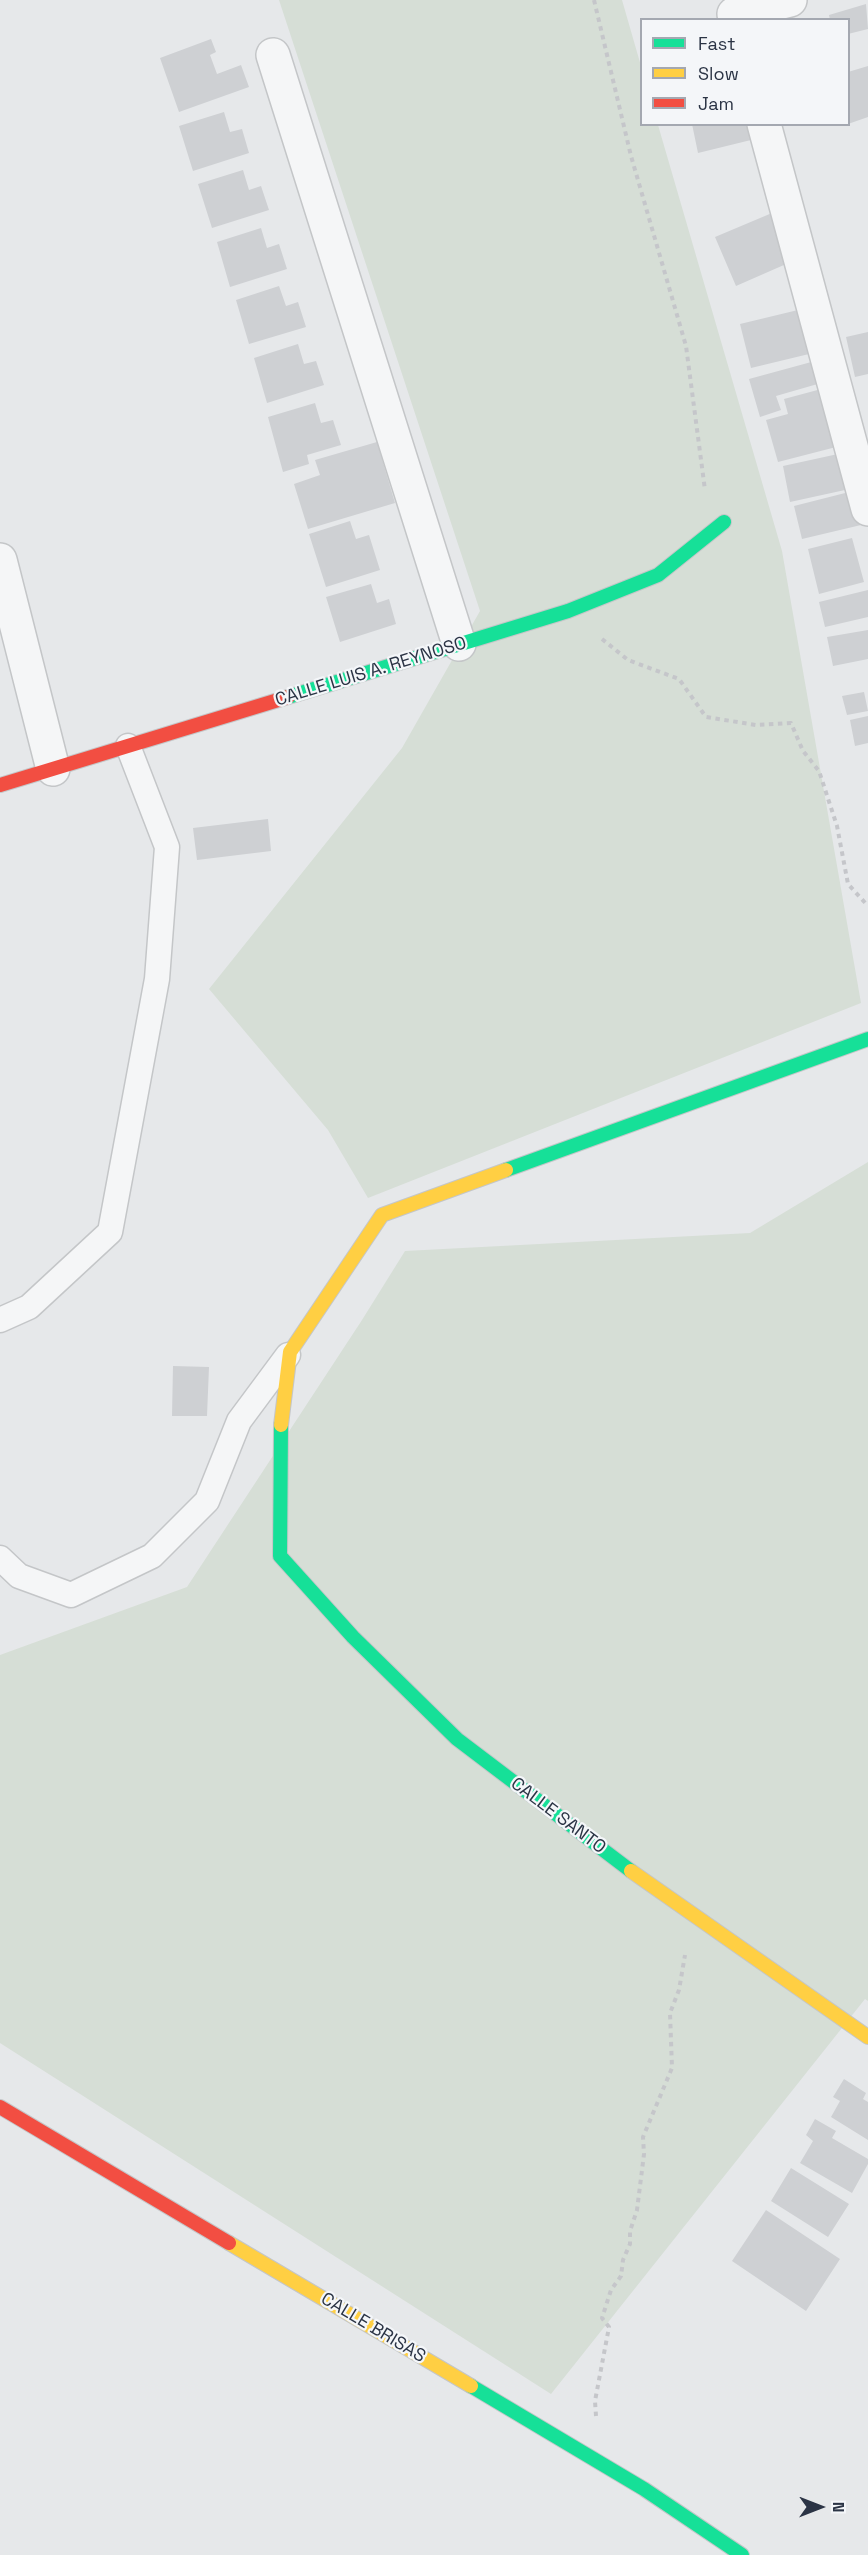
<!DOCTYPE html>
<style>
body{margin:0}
#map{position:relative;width:868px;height:2555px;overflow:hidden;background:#e6e8ea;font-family:"Space Grotesk",sans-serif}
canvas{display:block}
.legend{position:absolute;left:640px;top:18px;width:210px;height:108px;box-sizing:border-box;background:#f4f6f9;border:2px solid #a4a8b1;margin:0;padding:8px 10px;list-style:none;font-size:18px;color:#2b3445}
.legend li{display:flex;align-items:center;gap:12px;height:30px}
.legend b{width:30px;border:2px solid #a4a8b1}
.north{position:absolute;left:790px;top:2477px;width:60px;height:60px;-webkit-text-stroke:4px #f4f6f9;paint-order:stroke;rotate:90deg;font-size:16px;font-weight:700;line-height:24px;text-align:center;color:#2b3445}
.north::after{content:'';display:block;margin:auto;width:21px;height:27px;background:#2b3445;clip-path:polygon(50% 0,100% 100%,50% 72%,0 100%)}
</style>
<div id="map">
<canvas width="868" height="2555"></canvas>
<ul class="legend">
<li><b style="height:8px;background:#16e098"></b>Fast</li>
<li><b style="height:8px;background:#ffcf43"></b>Slow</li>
<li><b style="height:8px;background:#f24e42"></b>Jam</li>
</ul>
<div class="north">N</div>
</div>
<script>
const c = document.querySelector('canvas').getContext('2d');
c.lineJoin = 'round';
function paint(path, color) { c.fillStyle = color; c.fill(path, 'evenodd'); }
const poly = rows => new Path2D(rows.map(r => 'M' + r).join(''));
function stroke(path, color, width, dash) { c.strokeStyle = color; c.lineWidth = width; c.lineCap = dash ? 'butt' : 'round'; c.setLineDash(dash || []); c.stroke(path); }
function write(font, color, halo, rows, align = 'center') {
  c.font = font + ' "Space Grotesk",sans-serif'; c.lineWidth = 4.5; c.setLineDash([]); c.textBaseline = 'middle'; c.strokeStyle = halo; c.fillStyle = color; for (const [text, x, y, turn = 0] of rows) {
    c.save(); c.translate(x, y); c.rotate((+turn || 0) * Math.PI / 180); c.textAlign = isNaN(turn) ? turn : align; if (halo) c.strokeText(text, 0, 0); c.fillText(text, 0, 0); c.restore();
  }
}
paint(poly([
 [279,0,622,0,641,66,642,124,658,125,782,551,861,1003,368,1198,328,1130,209,989,402,748,480,611],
 [868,1162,868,2001,865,1999,551,2394,0,2043,0,1655,187,1587,362,1320,405,1251,750,1233]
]), '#d6ded6');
paint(poly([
 [866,4,868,29,848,34,848,20,830,20,829,15],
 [211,39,216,52,210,55,217,74,241,65,249,87,179,112,160,58],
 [868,66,868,117,848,124,848,72],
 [224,112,230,132,242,129,249,153,193,171,179,126],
 [692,124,748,124,751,140,698,153],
 [243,170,249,190,261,186,269,210,212,228,198,184],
 [772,213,793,261,736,286,715,237],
 [261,228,267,248,279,244,287,269,230,287,217,242],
 [279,286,286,306,298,302,306,327,249,344,236,300],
 [798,310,809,354,751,368,740,324],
 [868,332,868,374,855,377,846,337],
 [298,344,304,364,316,361,324,385,267,403,254,358],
 [815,361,821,383,776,396,781,410,760,417,749,379],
 [825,388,840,446,778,462,766,420,788,414,784,399],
 [315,403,321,423,333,420,341,445,307,455,309,464,283,472,268,417],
 [377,442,395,503,308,529,294,484,320,475,315,460],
 [838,454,845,490,790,502,783,466],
 [853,491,861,525,802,539,794,506],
 [350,521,356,539,369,535,380,570,326,587,309,534],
 [852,538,864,582,819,594,808,549],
 [371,584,377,603,389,599,396,624,340,642,326,597],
 [868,590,868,617,825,627,819,602],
 [868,630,868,659,833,666,827,637],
 [864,692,868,711,847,715,842,696],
 [868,716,868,743,855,746,850,720],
 [268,819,271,851,197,860,193,828],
 [173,1366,209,1367,207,1416,172,1416],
 [844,2079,866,2093,863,2099,868,2102,868,2140,831,2117,840,2101,833,2097],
 [815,2119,836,2131,832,2138,868,2159,868,2164,852,2193,800,2163,813,2141,806,2135],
 [791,2168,849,2204,828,2237,771,2201],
 [766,2210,840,2259,806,2311,732,2261]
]), '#ced0d3');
const lane = poly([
 [0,1320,29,1307,110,1232,157,979,167,847,128,746],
 [0,1558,19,1576,71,1595,152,1556,207,1501,239,1421,288,1355]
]);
const street = poly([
 [736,20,734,14,790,0],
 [273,55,459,644],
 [764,124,868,509],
 [0,560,53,769]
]);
const fast = poly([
 [288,697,568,611,658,575,724,522],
 [506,1170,868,1039],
 [281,1425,280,1556,353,1637,457,1739,631,1871],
 [471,2386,644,2489,742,2555]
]);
const slow = poly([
 [281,1425,290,1352,382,1215,506,1170],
 [631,1871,868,2037],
 [229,2243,471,2386]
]);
const jam = poly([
 [0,785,288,697],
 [0,2107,229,2243]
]);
stroke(lane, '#c4c6c8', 27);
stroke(street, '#c4c6c8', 36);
stroke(fast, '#c4c6c8', 16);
stroke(slow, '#c4c6c8', 16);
stroke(jam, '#c4c6c8', 16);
stroke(poly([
 [594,0,631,156,686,346,705,490],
 [602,639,628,660,679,679,706,717,756,725,791,723,803,751,819,771,837,826,848,884,868,906],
 [596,2416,595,2401,609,2327,602,2318,611,2290,621,2276,623,2260,630,2244,630,2231,637,2210,644,2154,643,2137,672,2068,670,2013,679,1990,685,1955]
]), '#c5c6ca', 4, [4.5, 4.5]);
stroke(lane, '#f5f6f7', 24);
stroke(street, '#f5f6f7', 33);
stroke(fast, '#16e098', 14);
stroke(slow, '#ffcf43', 14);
stroke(jam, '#f24e42', 14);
write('18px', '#2b3445', '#f4f6f9', [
 ["CALLE LUIS A. REYNOSO",371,672,-17],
 ["CALLE SANTO",558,1816,37],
 ["CALLE BRISAS",373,2328,31]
]);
</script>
